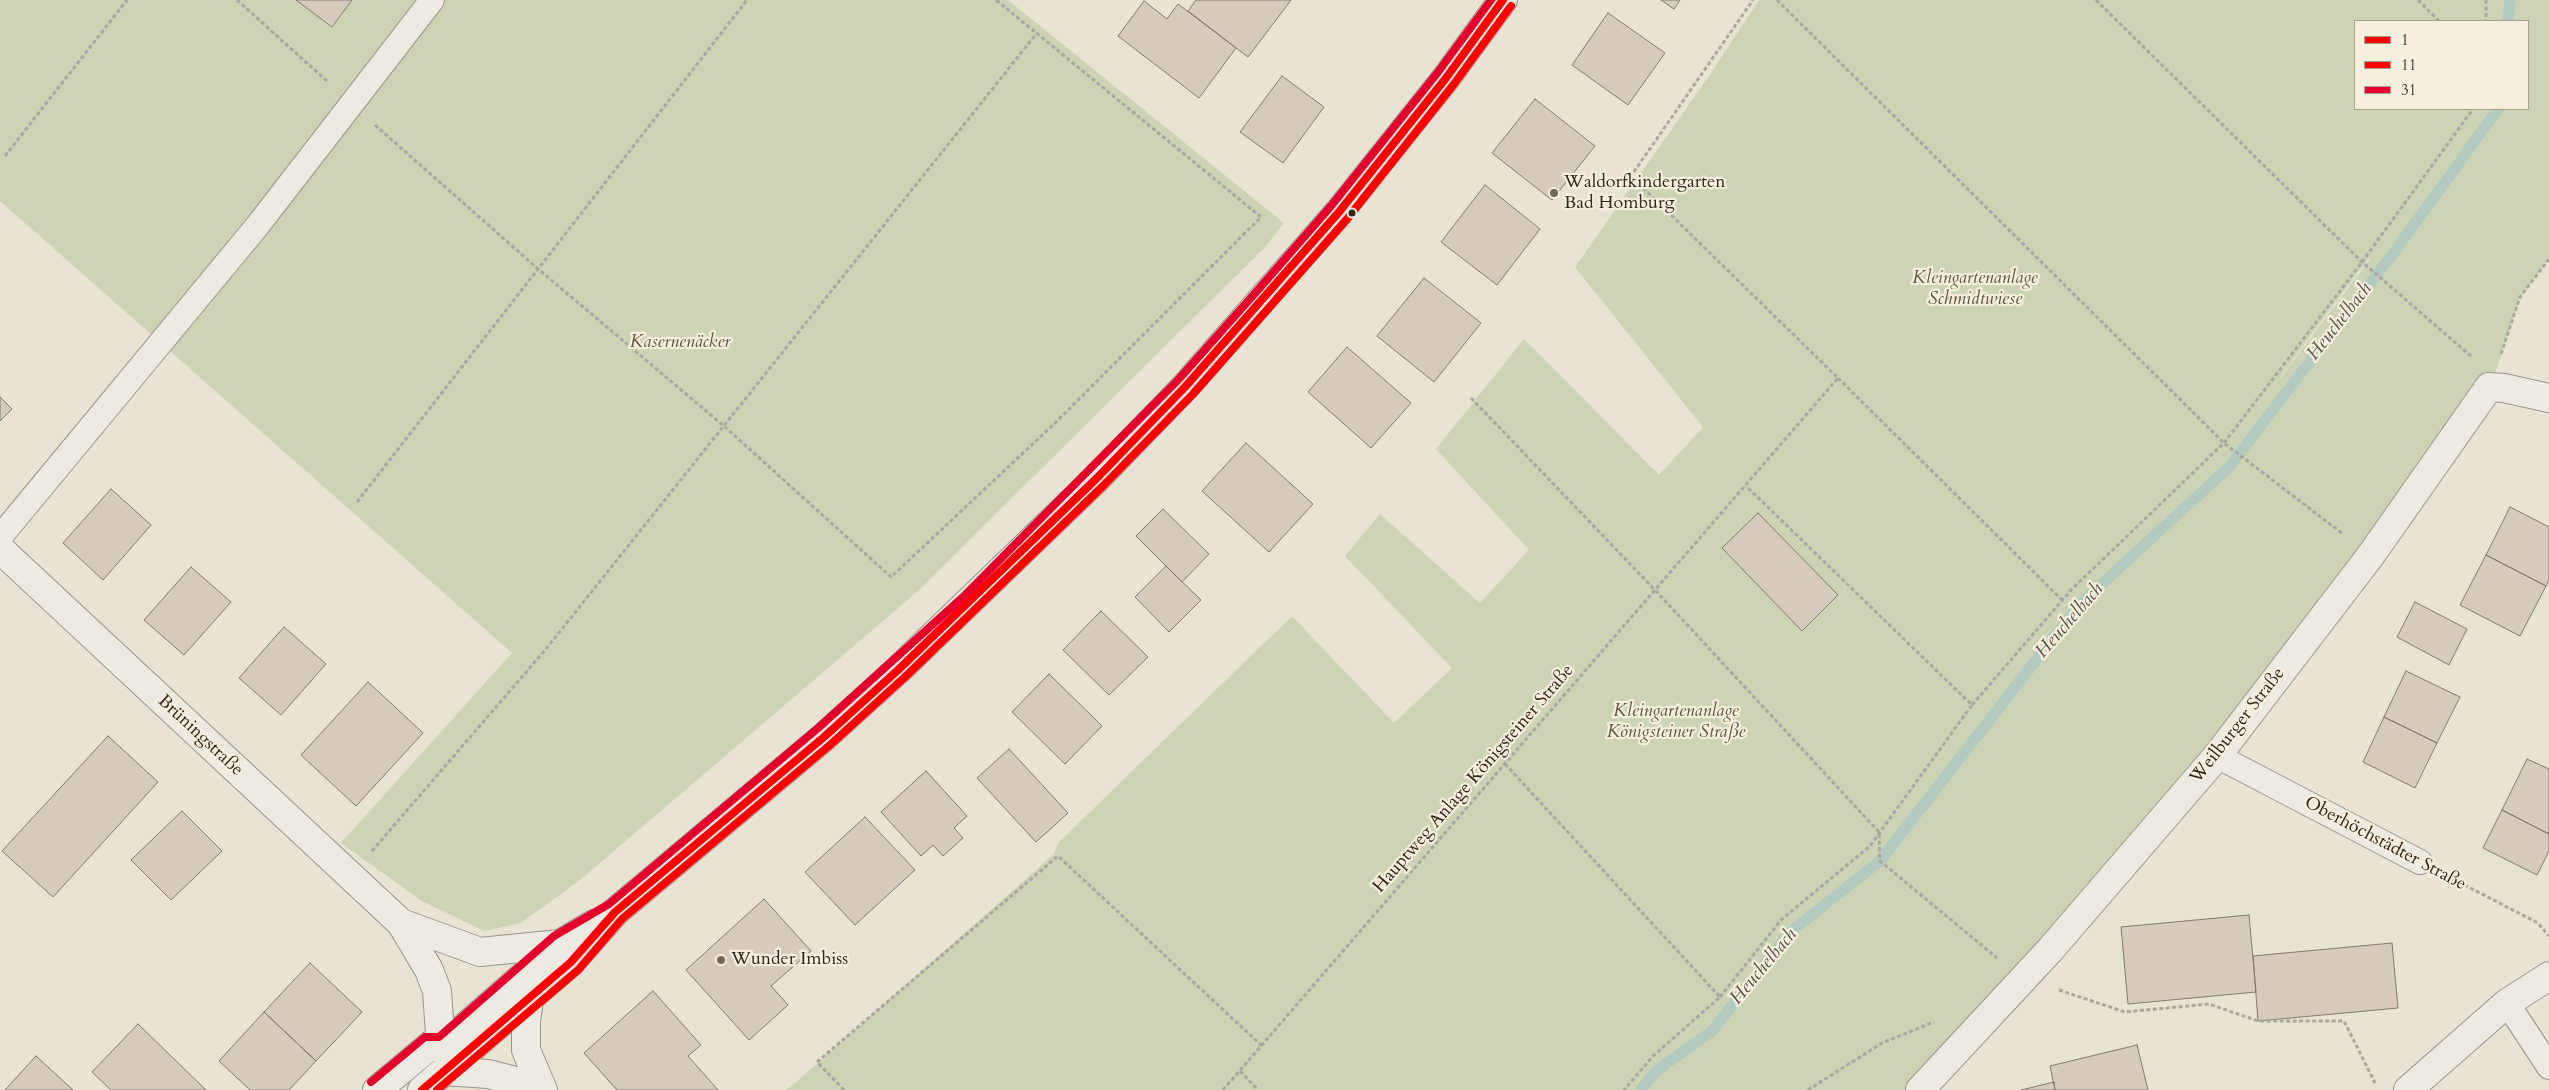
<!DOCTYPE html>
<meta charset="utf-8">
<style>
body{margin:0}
#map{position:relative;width:2549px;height:1090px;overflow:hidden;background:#e9e3d3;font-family:Cardo,serif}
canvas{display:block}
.legend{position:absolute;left:2354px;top:20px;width:175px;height:90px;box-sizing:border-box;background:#f6efdd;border:1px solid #a79e8f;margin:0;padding:6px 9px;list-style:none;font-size:15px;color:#31241a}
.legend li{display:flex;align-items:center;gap:10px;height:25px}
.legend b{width:25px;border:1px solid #a79e8f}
</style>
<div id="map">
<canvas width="2549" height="1090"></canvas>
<ul class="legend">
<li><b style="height:6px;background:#f00"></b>1</li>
<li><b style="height:6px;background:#f00"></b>11</li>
<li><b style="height:6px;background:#e4002b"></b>31</li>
</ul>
</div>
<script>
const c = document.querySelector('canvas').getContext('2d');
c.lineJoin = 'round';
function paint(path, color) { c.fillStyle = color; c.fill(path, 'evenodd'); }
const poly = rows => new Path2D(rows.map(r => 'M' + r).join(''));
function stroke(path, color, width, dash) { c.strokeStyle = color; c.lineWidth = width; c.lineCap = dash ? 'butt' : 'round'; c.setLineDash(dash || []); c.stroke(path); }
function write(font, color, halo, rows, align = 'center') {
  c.font = font + ' Cardo,serif'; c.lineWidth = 4.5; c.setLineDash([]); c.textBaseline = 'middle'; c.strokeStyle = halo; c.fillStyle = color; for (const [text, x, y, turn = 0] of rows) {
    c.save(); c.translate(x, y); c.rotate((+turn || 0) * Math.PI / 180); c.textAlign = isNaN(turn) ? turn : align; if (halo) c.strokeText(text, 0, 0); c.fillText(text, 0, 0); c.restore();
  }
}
paint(poly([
 [0,0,1008,0,1284,223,1265,247,917,592,580,880,521,923,484,931,422,901,341,843,512,653,0,201],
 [1759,0,2549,0,2549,259,2520,297,2494,377,2371,555,1920,1090,787,1090,1054,854,1058,843,1292,616,1394,723,1452,668,1345,556,1380,514,1480,603,1529,550,1436,449,1524,339,1659,475,1703,427,1575,267,1709,76],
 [2355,21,2528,21,2528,109,2355,109],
 [2369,258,2370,259,2275,385,2302,347]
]), '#ccd4b5');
stroke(poly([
 [2508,21,2510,0],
 [1641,1090,1656,1071,1712,1031,1789,933,1880,861,2079,605,2229,467,2395,251,2498,109]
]), '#b2cabf', 11);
const building = poly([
 [296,0,352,0,332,27,296,0],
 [1196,0,1291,0,1248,57,1188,11,1196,0],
 [1661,0,1680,0,1674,9,1661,0],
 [1144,1,1167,19,1178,4,1236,48,1199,98,1118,36,1144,1],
 [1608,13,1665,53,1628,105,1572,65,1608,13],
 [1282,76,1324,107,1283,163,1240,132,1282,76],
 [1535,99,1595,146,1552,200,1492,153,1535,99],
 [1485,185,1540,229,1497,285,1441,242,1485,185],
 [1424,278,1481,323,1434,382,1377,336,1424,278],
 [1347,347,1411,403,1371,448,1308,392,1347,347],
 [0,397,12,409,0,421,0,397],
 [1246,443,1313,504,1269,552,1202,491,1246,443],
 [111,489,151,525,103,580,63,543,111,489],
 [2510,507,2549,527,2549,580,2546,586,2486,555,2510,507],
 [1163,509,1209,554,1182,582,1136,536,1163,509],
 [1758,513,1838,595,1802,631,1722,548,1758,513],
 [2486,555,2546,586,2520,636,2460,605,2486,555],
 [1166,566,1201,600,1169,632,1135,597,1166,566],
 [191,567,231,602,184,655,144,620,191,567],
 [2415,602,2467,629,2449,665,2397,637,2415,602],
 [1101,611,1148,657,1109,695,1063,650,1101,611],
 [284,627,326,664,281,715,239,678,284,627],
 [2406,671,2460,697,2437,743,2384,717,2406,671],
 [1049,674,1102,726,1065,764,1012,712,1049,674],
 [368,682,423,733,356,806,301,755,368,682],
 [2384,717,2437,743,2415,788,2363,762,2384,717],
 [108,736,158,782,53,897,2,851,108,736],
 [1009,749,1068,813,1036,842,977,778,1009,749],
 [2527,759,2549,769,2549,834,2502,810,2527,759],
 [926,771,967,816,954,828,963,838,943,856,933,845,921,856,881,812,926,771],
 [2502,810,2549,834,2549,851,2537,875,2483,848,2502,810],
 [182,811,222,851,171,900,131,860,182,811],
 [865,817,915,870,855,925,805,872,865,817],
 [764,899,811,951,771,986,788,1005,749,1040,686,970,764,899],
 [2249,915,2256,992,2128,1004,2121,927,2249,915],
 [2392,943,2398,1008,2258,1021,2253,956,2392,943],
 [310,963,362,1012,316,1061,264,1012,310,963],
 [653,991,701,1045,688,1056,718,1090,617,1090,584,1053,653,991],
 [264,1012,316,1061,289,1090,250,1090,219,1061,264,1012],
 [138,1024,206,1090,111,1090,92,1072,138,1024],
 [2137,1045,2148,1090,2055,1090,2050,1066,2137,1045],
 [36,1056,73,1090,5,1090,36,1056],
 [2054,1082,2055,1090,2021,1090,2054,1082]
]);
paint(building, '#d7cabf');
stroke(building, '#807a71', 1);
const service = poly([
 [0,537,258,225,432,0],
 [2217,756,2420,862],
 [2507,1003,2549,1067]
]);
const minor = poly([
 [0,549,401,923,429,970,437,991,441,1048],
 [401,923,480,952,560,944],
 [529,1000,526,1021,526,1050,543,1090],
 [445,1071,488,1074,540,1087],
 [1920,1090,2050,950,2217,756,2371,555,2489,387,2504,388,2549,398],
 [2408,1090,2507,1003,2549,976]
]);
const tertiary = poly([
 [377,1090,431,1045,441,1048,560,944,594,924],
 [422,1090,571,962,615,912,824,737,898,670,1097,478,1185,387,1339,212,1446,78,1503,0]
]);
stroke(service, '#99948a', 26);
stroke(minor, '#99948a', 30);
stroke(tertiary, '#99948a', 30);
stroke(poly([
 [237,0,328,82],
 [1777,0,2224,443,2343,534],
 [2096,0,2362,262,2472,357],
 [2418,0,2439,21],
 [2486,0,2486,21],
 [375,125,537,268,725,427,891,577,1054,424,1261,217,996,0],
 [5,156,127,0],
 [2501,354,2520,297,2549,259],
 [1838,378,2062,600],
 [1471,398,1655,590,1879,832,1880,861,1997,958],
 [357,502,747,0],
 [1972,705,2072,589,2224,443,2362,262,2473,109],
 [1505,764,1720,997,1653,1056,1624,1090],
 [372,851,546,649,1037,33],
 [2447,876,2538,923,2549,936],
 [2059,990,2125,1012,2209,1004,2258,1021,2344,1021,2375,1083],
 [1720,997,1781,920,1870,846,1972,705,1746,486],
 [1240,1071,1258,1090],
 [844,1090,817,1062,1058,856,1262,1046],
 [1223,1090,1838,378,1631,176,1753,0],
 [1808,1090,1882,1043,1934,1022]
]), '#aaa7a0', 3, [4, 2.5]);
stroke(service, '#edeae2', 24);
stroke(minor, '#edeae2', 28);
stroke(tertiary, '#edeae2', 28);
stroke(poly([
 [422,1090,571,962,615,912,824,737,898,670,1097,478,1185,387,1339,212,1446,78,1503,0]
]), '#f00', 8);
stroke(poly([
 [437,1090,578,970,622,919,830,745,905,677,1104,485,1193,394,1347,219,1454,84,1511,6]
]), '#f00', 8);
stroke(poly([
 [371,1082,425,1037,439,1037,554,936,609,904,817,729,963,597,1178,380,1257,291,1331,206,1438,72,1491,0]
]), '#e4002b', 8);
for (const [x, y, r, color] of [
 [1554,193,5,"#71675b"],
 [1352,213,4.5,"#31241a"],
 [721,960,5,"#71675b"]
]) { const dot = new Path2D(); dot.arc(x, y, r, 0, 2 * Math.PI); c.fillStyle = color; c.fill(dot); stroke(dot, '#f6efdd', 2); }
write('18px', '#31241a', '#f6efdd', [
 ["Waldorfkindergarten",1564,183],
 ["Bad Homburg",1564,204],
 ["Wunder Imbiss",731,960]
], 'left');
write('italic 18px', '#585541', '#f6efdd', [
 ["Kleingartenanlage",1975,279],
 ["Schmidtwiese",1975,300],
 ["Kasernenäcker",680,343],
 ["Kleingartenanlage",1676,712],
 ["Königsteiner Straße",1676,733]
]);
write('18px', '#31241a', '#f6efdd', [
 ["Weilburger Straße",2238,726,-52],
 ["Brüningstraße",200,736,43],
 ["Hauptweg Anlage Königsteiner Straße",1474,779,-49],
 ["Oberhöchstädter Straße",2385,844,28]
]);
write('italic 19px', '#515349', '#f6efdd', [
 ["Heuchelbach",2340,322,-52],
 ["Heuchelbach",2070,621,-49],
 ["Heuchelbach",1764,967,-50]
]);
</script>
